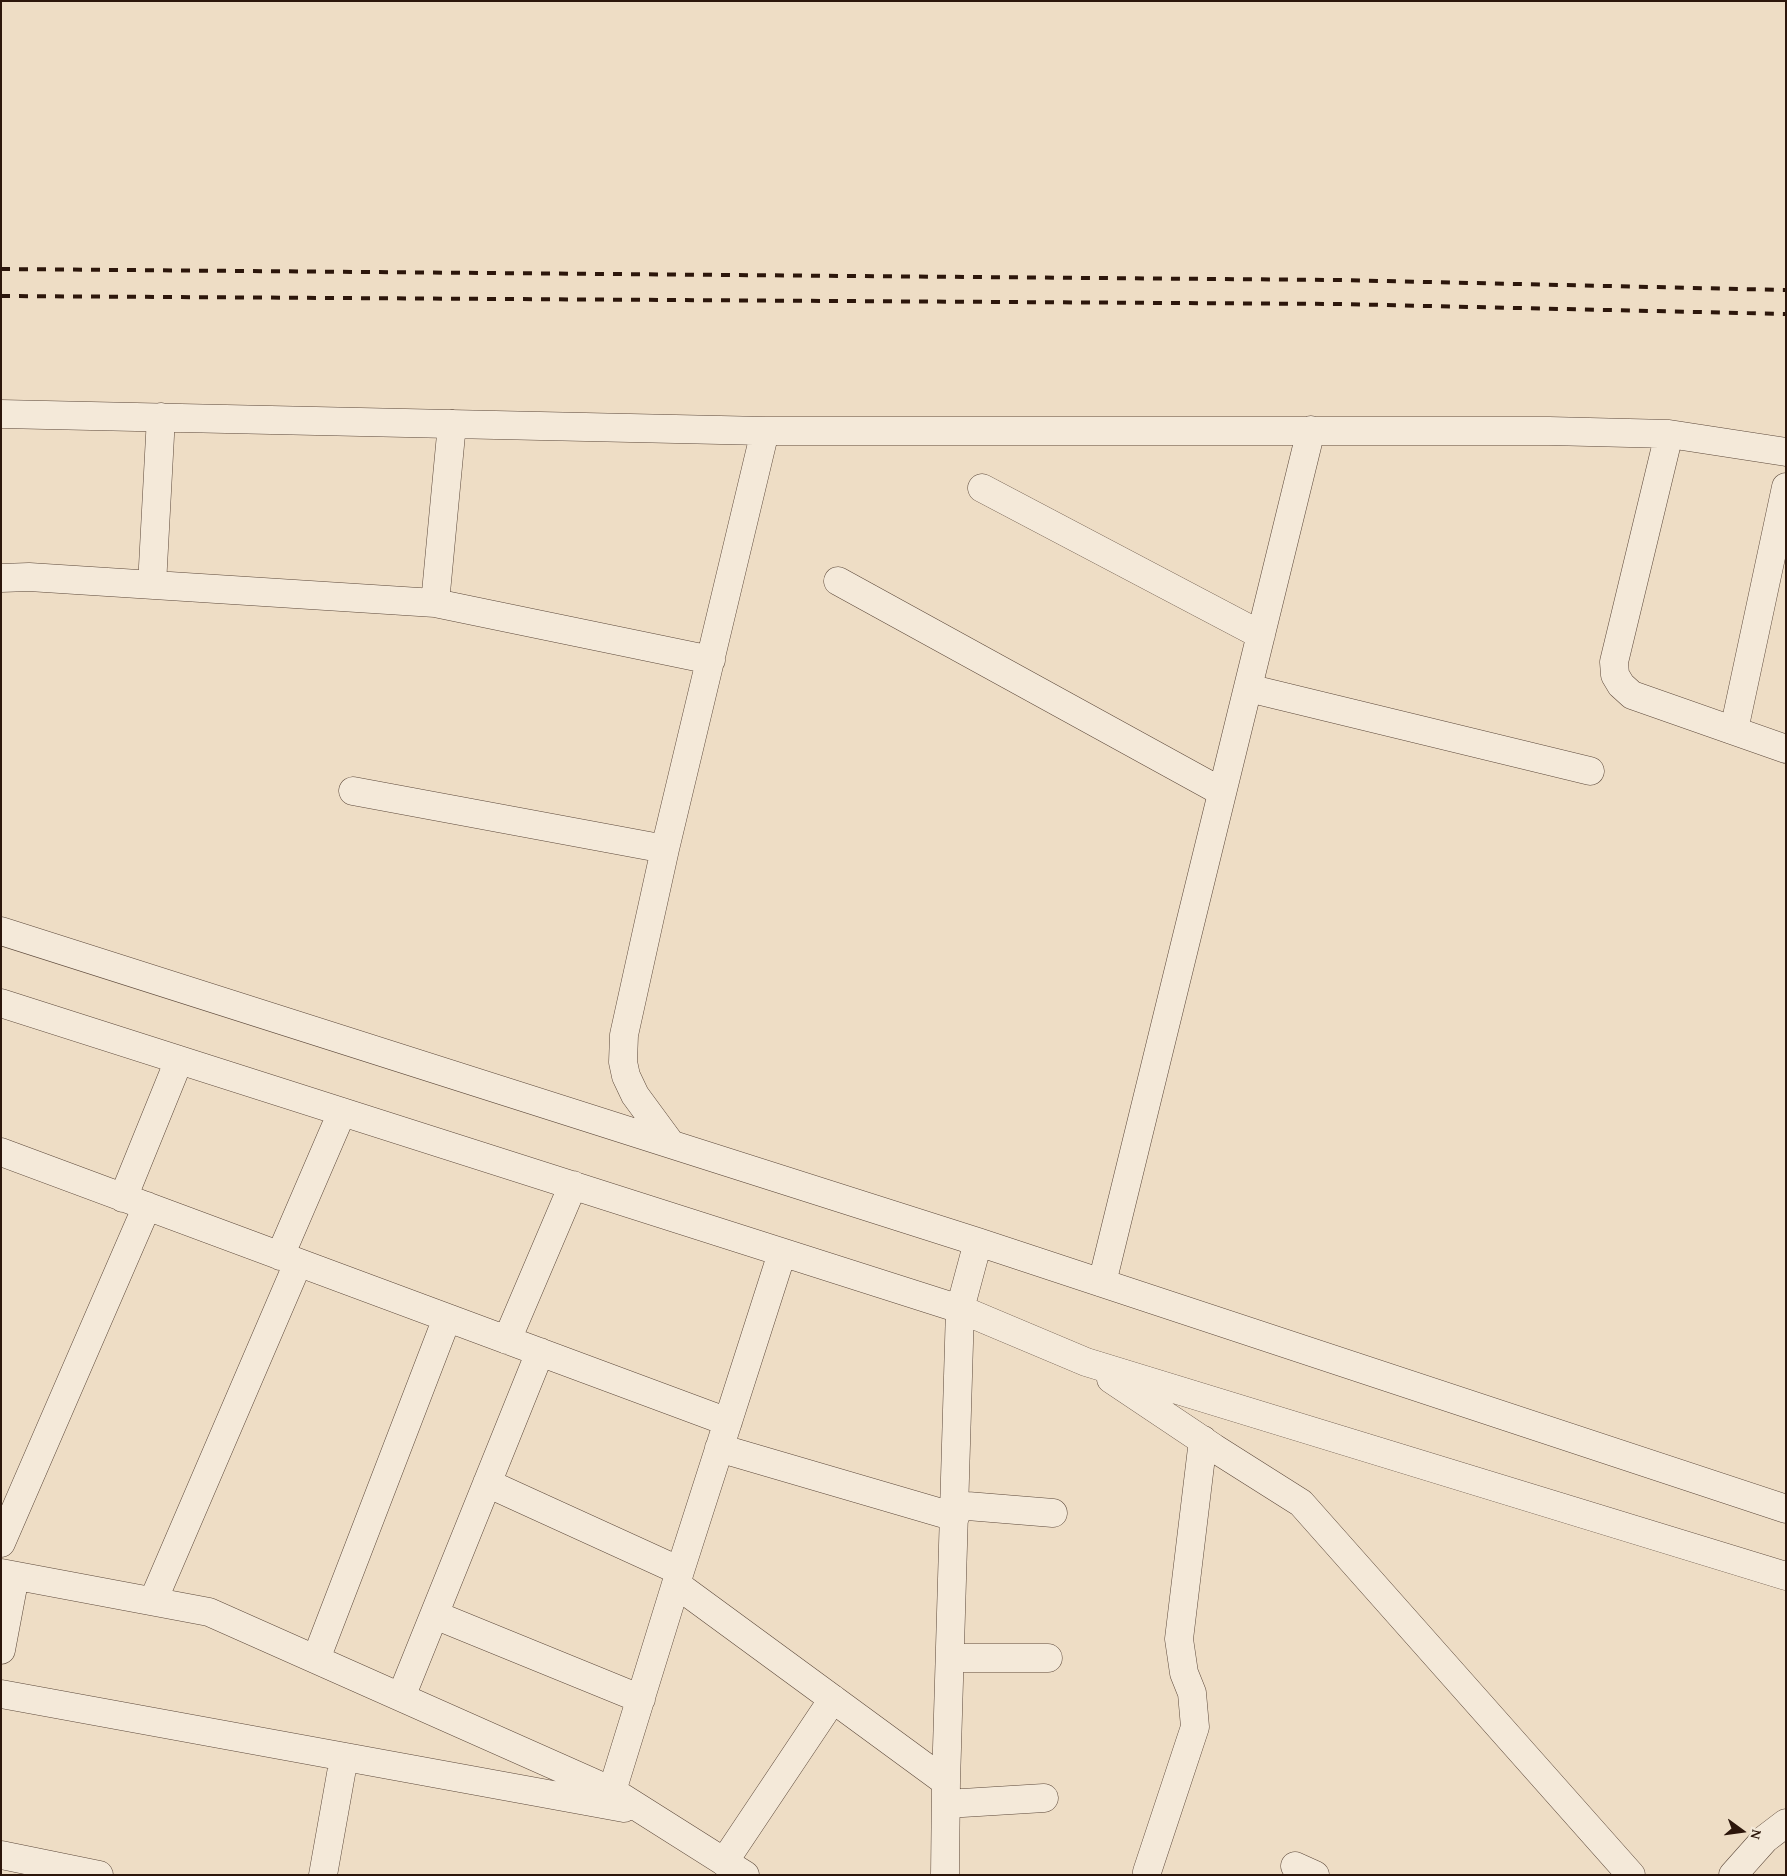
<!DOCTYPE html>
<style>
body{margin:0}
#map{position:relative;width:1787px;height:1876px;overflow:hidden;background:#eeddc5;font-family:"Gentium Book Plus",serif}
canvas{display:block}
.frame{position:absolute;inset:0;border:2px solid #2c160b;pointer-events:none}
.north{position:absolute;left:1717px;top:1806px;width:50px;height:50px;-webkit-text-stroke:4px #f4e9d9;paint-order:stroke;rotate:104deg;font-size:14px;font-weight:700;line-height:20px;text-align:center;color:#2c160b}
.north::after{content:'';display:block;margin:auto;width:18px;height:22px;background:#2c160b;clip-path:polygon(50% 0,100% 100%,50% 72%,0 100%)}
</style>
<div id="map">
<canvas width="1787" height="1876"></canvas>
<div class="frame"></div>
<div class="north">N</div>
</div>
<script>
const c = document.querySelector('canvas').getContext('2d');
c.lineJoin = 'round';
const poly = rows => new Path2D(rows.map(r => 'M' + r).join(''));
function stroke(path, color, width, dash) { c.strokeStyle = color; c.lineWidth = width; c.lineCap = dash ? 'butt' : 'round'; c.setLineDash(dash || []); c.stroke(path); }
const minor = poly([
 [1,414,765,431,1549,431,1669,434,1786,452],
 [1669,434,1614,662,1615,675,1621,685,1632,695,1786,749],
 [982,488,1261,635],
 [1,578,29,577,435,603,711,660],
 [838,581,1222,792],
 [152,585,161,417],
 [435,603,452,424],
 [1248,688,1590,771],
 [1734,730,1786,487],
 [353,791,665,849],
 [1,931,978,1242,1786,1509],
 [1,1003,960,1309,1086,1362,1786,1576],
 [671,1144,635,1095,626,1076,623,1062,624,1035,665,849,765,431],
 [1,1152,728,1422],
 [123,1198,179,1060],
 [280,1256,342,1112],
 [1102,1283,1311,430],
 [507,1340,573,1185],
 [1111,1379,1214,1448,1301,1503,1631,1875],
 [719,1448,955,1517],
 [487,1483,680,1571],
 [955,1505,1053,1513],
 [1,1543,147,1206],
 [1,1573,209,1612,612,1791,745,1875],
 [676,1584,946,1782],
 [153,1601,298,1263],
 [435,1615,641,1699],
 [1,1650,15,1576],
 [951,1658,1048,1658],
 [316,1659,447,1318],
 [1,1694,624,1808],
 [401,1697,540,1352],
 [612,1791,680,1571,782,1253],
 [946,1804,1044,1798],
 [1,1855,99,1875],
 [724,1862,833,1699],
 [1295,1866,1315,1875],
 [1147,1872,1195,1727,1192,1693,1184,1673,1179,1639,1203,1440],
 [323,1875,344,1757],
 [945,1875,946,1782,960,1309,978,1242],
 [1733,1875,1765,1839,1786,1823]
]);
stroke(minor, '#5c483a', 29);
stroke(minor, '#f4e9d9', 28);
stroke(poly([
 [1,269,1337,280,1786,290],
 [1,296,1339,304,1786,314]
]), '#2c160b', 4, [9, 9]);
</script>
